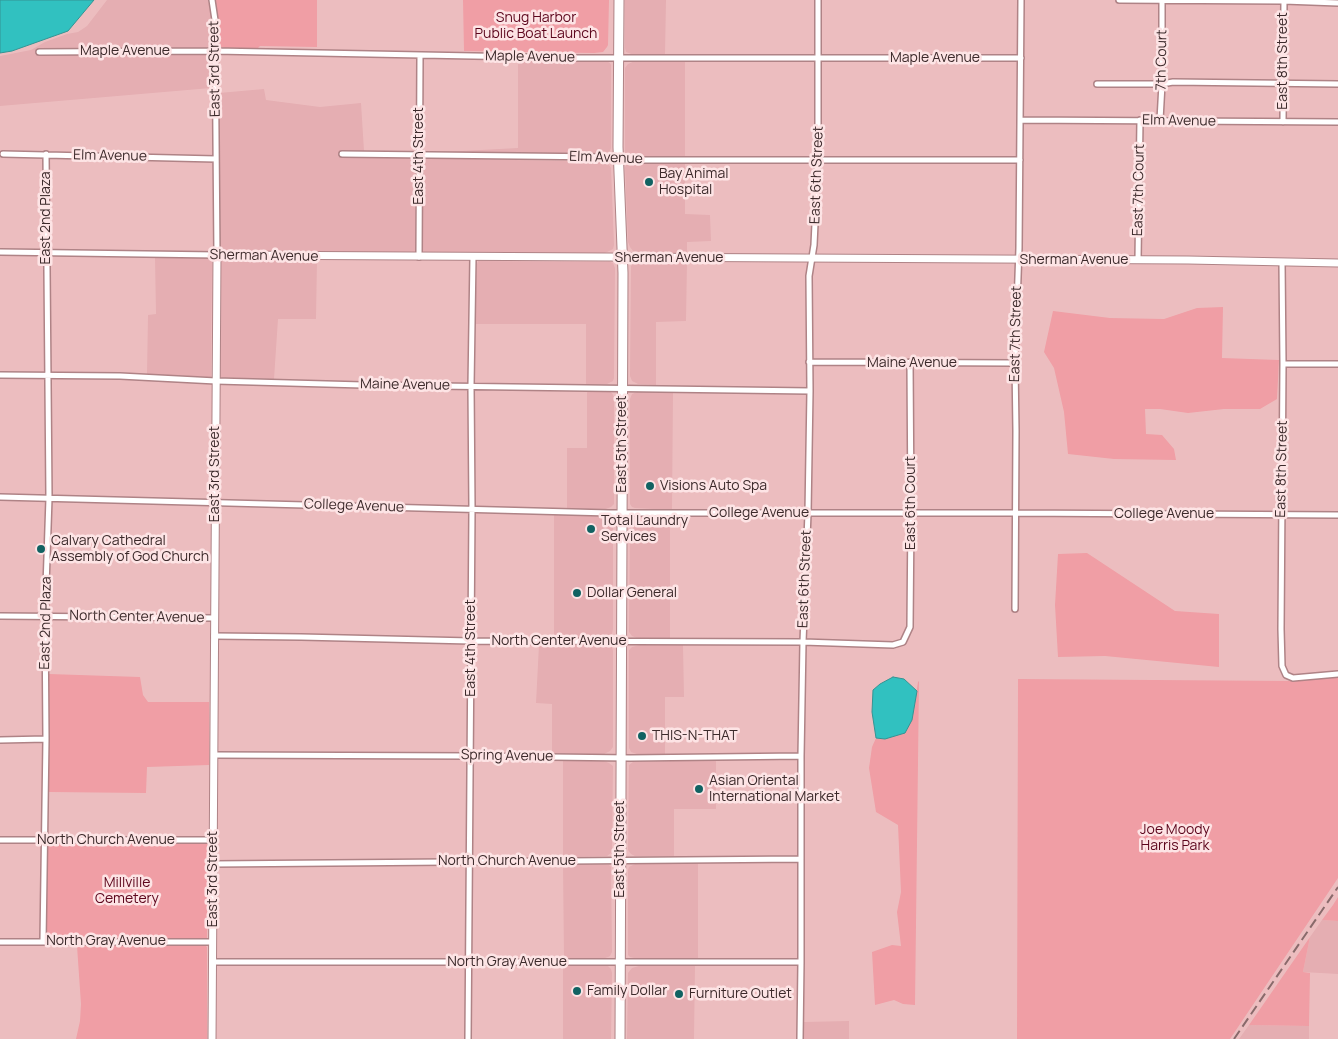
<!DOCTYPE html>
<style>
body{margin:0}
canvas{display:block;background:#ecbdbf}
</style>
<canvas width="1338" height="1039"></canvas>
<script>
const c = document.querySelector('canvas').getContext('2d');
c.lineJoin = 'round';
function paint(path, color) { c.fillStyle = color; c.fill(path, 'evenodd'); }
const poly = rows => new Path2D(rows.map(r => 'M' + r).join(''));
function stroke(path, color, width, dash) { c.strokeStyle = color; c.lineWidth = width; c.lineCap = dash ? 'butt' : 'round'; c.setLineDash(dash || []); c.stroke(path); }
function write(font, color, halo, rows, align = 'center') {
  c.font = font + ' Manrope,sans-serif'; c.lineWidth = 5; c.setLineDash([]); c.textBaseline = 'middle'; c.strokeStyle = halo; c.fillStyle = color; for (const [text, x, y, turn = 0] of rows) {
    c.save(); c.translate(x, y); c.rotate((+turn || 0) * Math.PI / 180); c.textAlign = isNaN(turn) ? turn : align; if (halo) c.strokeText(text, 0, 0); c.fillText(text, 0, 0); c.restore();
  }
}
paint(poly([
 [107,0,208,0,211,15,211,48,36,48,35,55,211,54,211,88,0,106,0,56,31,50,45,42,67,34,78,32,87,26],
 [625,0,666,0,665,55,634,55,626,52,625,48],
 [518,61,608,62,610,63,611,65,611,148,610,151,605,153,443,152,518,148],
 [635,61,685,61,685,156,630,156,625,154,625,68,628,64],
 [264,89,266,100,320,107,361,103,364,151,339,151,338,157,415,158,415,252,220,252,219,93],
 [423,158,607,162,611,168,614,245,613,249,605,253,574,254,423,252],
 [630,163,685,163,685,214,710,215,711,241,687,242,687,255,640,253,633,251,630,247,628,242,625,167,627,164],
 [155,257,212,258,211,377,147,374,148,315,156,314],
 [220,258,317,259,316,319,278,319,274,379,219,377],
 [478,261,610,262,613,263,615,268,614,378,613,381,607,384,586,384,586,324,475,324,477,264],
 [687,261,686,321,656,322,656,385,638,384,632,381,630,376,631,266,634,263,640,262],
 [587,391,608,391,612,393,614,397,614,504,611,507,603,510,567,509,567,448,587,448],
 [637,392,673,392,672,510,635,508,632,507,630,504,630,399,632,394],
 [554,515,599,516,609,518,613,521,613,629,612,634,609,636,602,638,554,638],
 [647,516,670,516,670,638,637,638,632,636,629,632,630,522,636,517],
 [539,645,606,645,612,647,613,651,613,747,610,751,602,755,552,753,552,704,536,703],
 [640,645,683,645,684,697,665,697,665,755,637,754,631,752,629,748,629,650,632,647],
 [563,760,601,760,609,763,613,766,612,849,611,853,607,856,563,857],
 [716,760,716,809,674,809,674,856,635,856,631,854,628,850,629,765,633,762],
 [698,862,698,959,634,958,630,957,628,955,628,870,629,867,637,863],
 [563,864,609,865,611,867,612,952,610,956,608,957,605,958,564,959],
 [1322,920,1338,921,1338,974,1303,972,1310,937],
 [563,965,602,965,608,966,611,969,612,973,611,1039,563,1039],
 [642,965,695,965,694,1039,627,1039,628,973,632,968],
 [849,1021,849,1039,804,1039,804,1022],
 [1249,1025,1309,1026,1309,1039,1239,1039]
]), '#e5aeb2');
paint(poly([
 [216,0,317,0,317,47,260,46,258,48,226,48,221,47,219,45],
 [463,0,609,0,608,45,607,47,603,52,594,53,464,51],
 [1223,307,1222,358,1279,360,1277,399,1260,409,1224,409,1188,413,1160,409,1145,409,1146,434,1162,435,1174,449,1176,460,1114,459,1068,454,1064,412,1054,368,1044,352,1053,311,1110,318,1164,319,1197,308],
 [1087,553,1175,611,1219,614,1219,667,1105,656,1058,657,1055,605,1058,554],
 [49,674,140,677,143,695,148,702,209,702,209,765,147,767,146,793,49,792],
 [1338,677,1338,878,1230,1039,1017,1039,1018,679,1292,681],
 [919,681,915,1005,903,1004,894,1000,875,1005,872,952,892,945,901,946,897,912,901,892,898,825,876,812,869,768,872,747,876,738,885,739,912,719,918,682],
 [48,843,206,843,208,846,207,938,49,938,47,934,47,846],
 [1338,897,1338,921,1322,920,1333,905],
 [1310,937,1303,972,1310,973,1309,1026,1249,1025],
 [204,944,207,947,207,1039,76,1039,80,1021,81,1004,77,946,78,945]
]), '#f09ea5');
const water = poly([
 [0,0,94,0,68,31,12,51,0,53,0,0],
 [893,677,904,679,917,691,912,720,905,733,885,739,876,738,872,712,873,690,880,684,893,677]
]);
paint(water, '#31c1c0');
stroke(water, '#349493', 1);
const minor = poly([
 [1119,0,1284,1,1338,3],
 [39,52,215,51,577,58,1021,58],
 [1097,84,1162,84,1173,82,1338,84],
 [1020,120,1338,122],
 [1160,120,1162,84,1162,0],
 [1283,122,1284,0],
 [3,154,216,159],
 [342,154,606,157,629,160,1020,160],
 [0,252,217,255,215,20,212,0],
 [419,257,420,56],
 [1138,260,1140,120],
 [1282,262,1283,364,1281,629,1282,666,1286,675,1293,678,1338,674],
 [809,362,1015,363],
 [1283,364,1338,364],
 [0,375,120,376,216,381,363,385,810,391],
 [0,497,610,513,1014,513,1338,515],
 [1015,609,1016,431,1015,363,1019,248,1021,0],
 [0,616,214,618],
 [214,636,301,637,471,641,803,642,893,645,903,642,910,627,911,513,910,362],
 [0,740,46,739],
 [214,755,471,756,630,758,801,756],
 [0,840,213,840],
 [213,864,801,859],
 [43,941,46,739,45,616,49,498,46,154],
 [0,942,212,942],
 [212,962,801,962],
 [468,1039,472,509,471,386,473,257],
 [800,1039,801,962,801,756,803,642,808,513,810,391,809,276,814,245,818,159,818,0]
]);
const tertiary = poly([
 [212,1039,217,255,1188,260,1338,263]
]);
const primary = poly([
 [619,0,618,147,623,273,620,1039]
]);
stroke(minor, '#af8386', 8);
stroke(tertiary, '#af8386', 9);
stroke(primary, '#af8386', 11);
stroke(minor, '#fff', 5);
stroke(tertiary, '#fff', 7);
stroke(primary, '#fff', 9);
stroke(poly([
 [1234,1039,1338,887]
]), '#896a6b', 2, [10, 5]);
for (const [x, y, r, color] of [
 [649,182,5,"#116262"],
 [650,486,5,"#116262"],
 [591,529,5,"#116262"],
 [41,549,5,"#116262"],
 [577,593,5,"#116262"],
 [642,736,5,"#116262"],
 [699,789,5,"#116262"],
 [577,991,5,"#116262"],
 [679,994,5,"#116262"]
]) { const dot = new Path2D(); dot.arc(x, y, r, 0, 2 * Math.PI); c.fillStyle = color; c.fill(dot); stroke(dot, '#fde4e5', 2); }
write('14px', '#5c051c', '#fde4e5', [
 ["Snug Harbor",536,18],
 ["Public Boat Launch",536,34],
 ["Joe Moody",1175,830],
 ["Harris Park",1175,846],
 ["Millville",127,883],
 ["Cemetery",127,899]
]);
write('14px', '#3c2a2b', '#fde4e5', [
 ["Maple Avenue",125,51],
 ["Maple Avenue",530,57,1],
 ["Maple Avenue",935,58],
 ["7th Court",1162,60,-89],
 ["East 8th Street",1283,61,-90],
 ["East 3rd Street",215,69,-91],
 ["Elm Avenue",1179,121,1],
 ["Elm Avenue",110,156,1],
 ["East 4th Street",419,156,-90],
 ["Elm Avenue",606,158,2],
 ["East 6th Street",817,175,-88],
 ["East 7th Court",1139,190,-89],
 ["East 2nd Plaza",46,218,-90],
 ["Sherman Avenue",264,256,1],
 ["Sherman Avenue",669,258],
 ["Sherman Avenue",1074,260],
 ["East 7th Street",1016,334,-89],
 ["Maine Avenue",912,363],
 ["Maine Avenue",405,385,1],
 ["East 5th Street",622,444,-90],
 ["East 8th Street",1282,469,-89],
 ["East 3rd Street",215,474,-90],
 ["East 6th Court",911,503,-90],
 ["College Avenue",354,506,2],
 ["College Avenue",759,513],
 ["College Avenue",1164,514],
 ["East 6th Street",805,579,-88],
 ["North Center Avenue",137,617,1],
 ["East 2nd Plaza",46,623,-89],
 ["North Center Avenue",559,641],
 ["East 4th Street",471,648,-90],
 ["Spring Avenue",507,756,1],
 ["North Church Avenue",106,840],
 ["East 5th Street",620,849,-90],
 ["North Church Avenue",507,861],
 ["East 3rd Street",213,879,-90],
 ["North Gray Avenue",106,941],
 ["North Gray Avenue",507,962]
]);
write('14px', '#3c2a2b', '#fde4e5', [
 ["Bay Animal",659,174],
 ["Hospital",659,190],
 ["Visions Auto Spa",660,486],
 ["Total Laundry",601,521],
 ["Services",601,537],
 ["Calvary Cathedral",51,541],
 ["Assembly of God Church",51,557],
 ["Dollar General",587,593],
 ["THIS-N-THAT",652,736],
 ["Asian Oriental",709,781],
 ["International Market",709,797],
 ["Family Dollar",587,991],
 ["Furniture Outlet",689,994]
], 'left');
</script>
